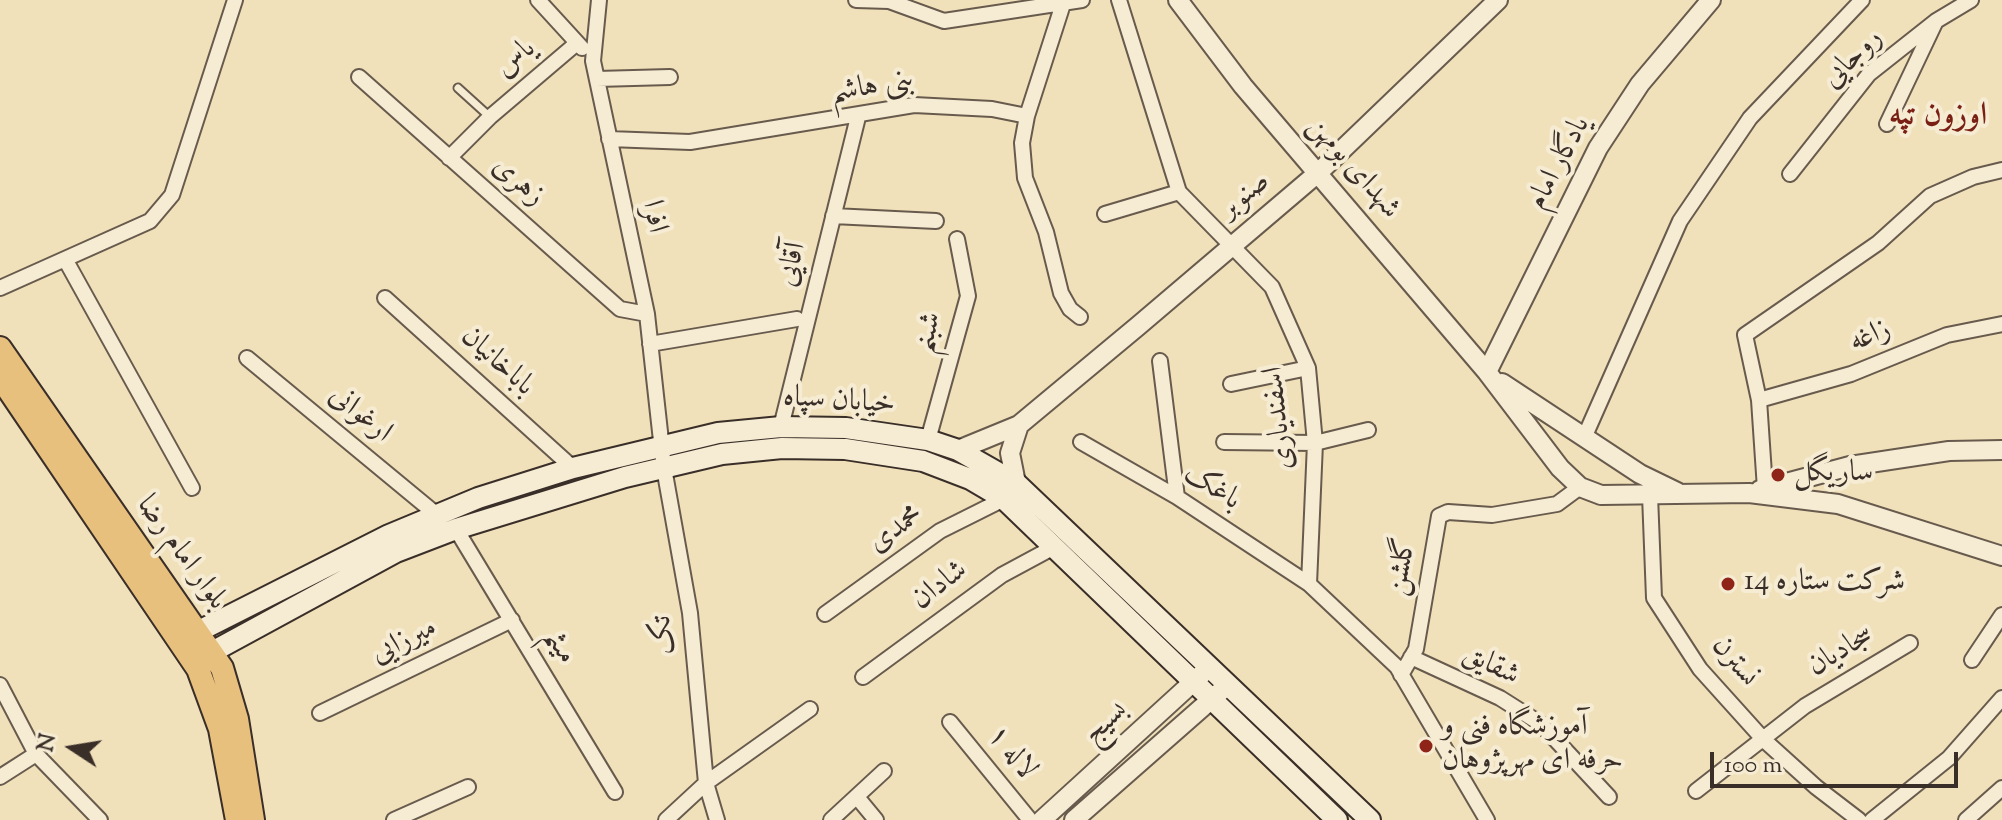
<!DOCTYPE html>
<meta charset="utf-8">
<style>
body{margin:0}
#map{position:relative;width:2002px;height:820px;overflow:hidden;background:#f0e1bb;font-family:"Sorts Mill Goudy",serif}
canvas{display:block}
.north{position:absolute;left:32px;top:708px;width:80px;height:80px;-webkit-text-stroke:6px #f5ecd3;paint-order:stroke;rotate:282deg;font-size:22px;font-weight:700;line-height:32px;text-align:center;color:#3a2e28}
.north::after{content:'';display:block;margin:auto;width:28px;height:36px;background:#3a2e28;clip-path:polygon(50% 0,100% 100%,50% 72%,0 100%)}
.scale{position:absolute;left:1710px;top:752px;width:248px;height:36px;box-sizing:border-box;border:4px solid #3a2e28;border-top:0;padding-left:10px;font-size:24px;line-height:28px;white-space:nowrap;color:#3a2e28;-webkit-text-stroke:6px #f5ecd3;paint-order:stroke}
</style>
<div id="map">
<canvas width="2002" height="820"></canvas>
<div class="north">N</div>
<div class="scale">100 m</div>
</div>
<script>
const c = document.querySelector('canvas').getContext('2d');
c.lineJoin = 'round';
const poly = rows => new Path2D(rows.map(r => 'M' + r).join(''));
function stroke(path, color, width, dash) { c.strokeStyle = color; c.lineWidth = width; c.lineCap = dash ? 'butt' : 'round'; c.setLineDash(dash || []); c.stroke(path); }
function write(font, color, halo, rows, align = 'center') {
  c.font = font + ' "Sorts Mill Goudy",Amiri,serif'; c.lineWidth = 8; c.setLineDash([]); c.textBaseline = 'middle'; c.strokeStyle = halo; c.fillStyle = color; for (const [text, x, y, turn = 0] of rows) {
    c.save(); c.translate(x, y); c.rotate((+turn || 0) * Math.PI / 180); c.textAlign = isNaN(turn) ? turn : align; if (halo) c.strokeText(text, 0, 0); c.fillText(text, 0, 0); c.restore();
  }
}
const service = poly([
 [458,88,490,117]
]);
const minor = poly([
 [538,0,582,48],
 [599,0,593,61,647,314,664,468,690,613,706,783,717,820],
 [856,0,889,1,944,21,1082,0],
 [1119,0,1179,192,1272,287,1308,368,1315,443,1309,584,1397,667,1487,820],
 [359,77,620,309,647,314],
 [597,79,670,77],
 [1027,116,1022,143,1025,178,1046,232,1061,293,1070,309,1080,317],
 [1887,124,1935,23],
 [609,139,690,142,914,105,992,109,1027,116,1063,4],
 [449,158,490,117,577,43],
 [1790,174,1869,74,1936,21,1971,0],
 [1105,214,1179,192],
 [833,216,936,221],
 [65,259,192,488],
 [0,288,150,221,172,195,235,0],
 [385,298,573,468],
 [650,344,797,319],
 [247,358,437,515],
 [1160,361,1177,497],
 [1231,384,1308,368],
 [1759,400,1851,374,1947,335,2002,324],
 [781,427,858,117],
 [1584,438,1680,221,1750,118,1862,0],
 [928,440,968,296,957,239],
 [1081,442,1177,497,1309,584],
 [1224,442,1315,443,1368,430],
 [1765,489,1759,400,1745,335,1878,243,1930,196,1973,177,2002,170],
 [1650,495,1654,598,1700,669,1764,740,1816,787,1859,820],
 [456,529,615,792],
 [825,614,940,531,1004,499],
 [1411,657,1500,698,1541,724,1609,797],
 [1972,660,2002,615],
 [1401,675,1416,649,1439,516,1448,512,1492,515,1557,504,1580,487],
 [863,677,1002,575,1054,547],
 [0,685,36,754,100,820],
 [320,713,512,620],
 [950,722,1030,820],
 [0,777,36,754],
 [1696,791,1805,706,1910,643],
 [857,797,876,820],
 [394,820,468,787],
 [666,820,706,783,810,709],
 [831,820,884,771],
 [1872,820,1949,758,2002,698],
 [1966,820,2002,788]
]);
const tertiary = poly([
 [1178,0,1243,86,1487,372,1560,468,1580,487,1601,495,1749,493,1838,504,2002,556],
 [1487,372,1598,148,1640,84,1711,0],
 [1502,383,1640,474,1677,492],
 [958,450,1019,425,1138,326,1319,172,1498,0],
 [1016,483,1010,453,1019,425],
 [1760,490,1850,466,1949,451,2002,450],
 [1042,820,1203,673],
 [1074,820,1222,690]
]);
const secondary = poly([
 [199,631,389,535,478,498,573,468,718,433,781,427,846,428,928,440,958,450,1016,483,1370,820],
 [212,652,396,552,456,529,625,477,722,454,782,448,845,449,923,461,970,479,1004,499,1337,820]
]);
const primary = poly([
 [0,348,222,668,237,719,253,820],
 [0,377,198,669,220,729,237,820]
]);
stroke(service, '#685b4d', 11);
stroke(minor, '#685b4d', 18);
stroke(tertiary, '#685b4d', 22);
stroke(secondary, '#3a2e28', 24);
stroke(primary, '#3a2e28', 26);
stroke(service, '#f5ecd3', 7);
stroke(minor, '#f5ecd3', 14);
stroke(tertiary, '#f5ecd3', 18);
stroke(secondary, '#f5ecd3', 20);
stroke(primary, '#e8c07e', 22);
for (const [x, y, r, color] of [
 [1778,475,8,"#8f2418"],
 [1728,584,8,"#8f2418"],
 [1426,746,8,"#8f2418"]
]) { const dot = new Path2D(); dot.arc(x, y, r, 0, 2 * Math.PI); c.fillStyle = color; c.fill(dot); stroke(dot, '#f5ecd3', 3); }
write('30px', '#3a2e28', '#f5ecd3', [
 ["یاس",517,60,-40],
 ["روجایی",1854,60,-45],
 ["بنی هاشم",873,89,-8],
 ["یادگار امام",1561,164,-62],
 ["شهدای بومهن",1352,169,49],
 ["زهری",517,183,41],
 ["صنوبر",1246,197,-40],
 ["افرا",652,217,78],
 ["آقایی",794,265,-76],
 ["شبنم",930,333,-75],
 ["زاغه",1871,338,-22],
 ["باباخانیان",496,363,42],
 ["خیابان سپاه",839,403,4],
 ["ارغوانی",359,416,39],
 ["اسفندیاری",1281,418,-96],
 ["باغک",1211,489,32],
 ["محمدی",897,531,-35],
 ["بلوار امام رضا",180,554,54],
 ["گلشن",1404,567,-80],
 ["شادان",941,587,-37],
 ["تک",666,635,-97],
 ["میرزایی",405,643,-26],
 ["میثم",558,647,59],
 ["سجادیان",1842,653,-31],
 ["نسترن",1733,663,51],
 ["شقایق",1490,667,26],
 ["بسیج",1107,724,-42],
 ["لاله ۱",1010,754,51]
]);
write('30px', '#3a2e28', '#f5ecd3', [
 ["ساریگل",1794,475],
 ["شرکت ستاره 14",1744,584],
 ["آموزشگاه فنی و",1442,729],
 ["حرفه ای مهرپژوهان",1442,763]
], 'left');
write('bold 32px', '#7a1f14', '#f5ecd3', [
 ["اوزون تپه",1938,119]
]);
</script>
